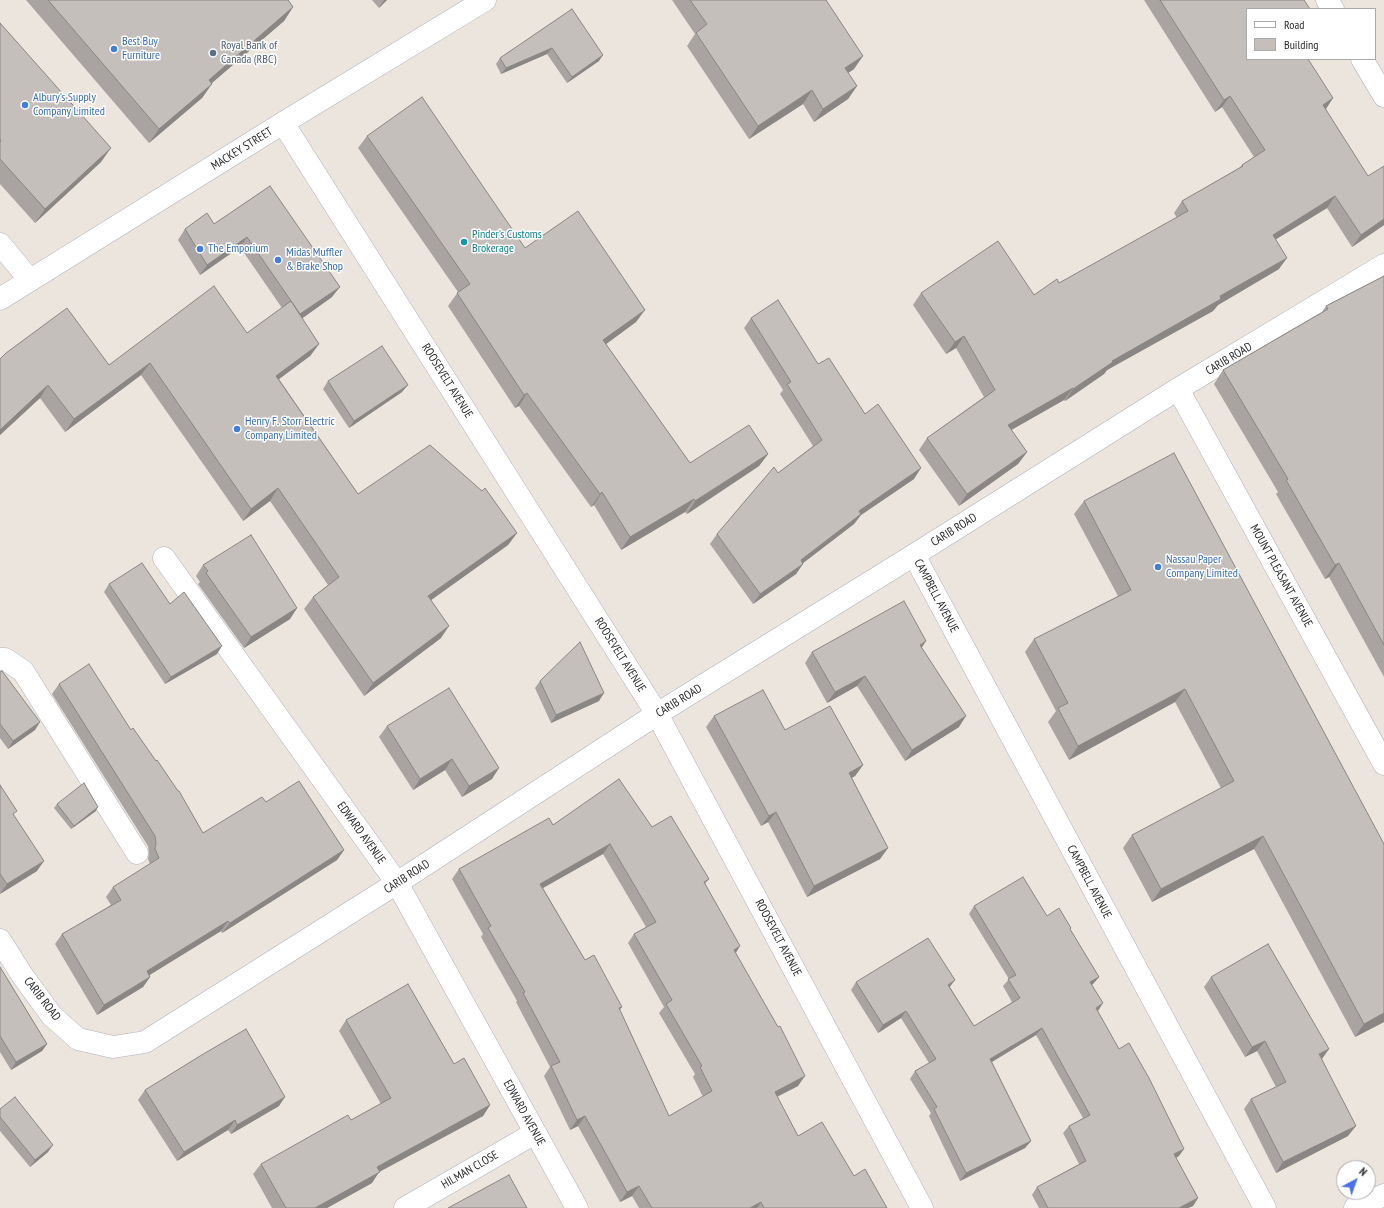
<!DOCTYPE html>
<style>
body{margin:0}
#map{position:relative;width:1384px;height:1208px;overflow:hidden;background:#ece5de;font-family:"PT Sans Narrow",sans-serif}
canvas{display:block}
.legend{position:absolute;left:1246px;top:8px;width:130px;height:52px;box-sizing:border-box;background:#fff;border:1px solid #aaa;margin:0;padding:5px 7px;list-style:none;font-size:12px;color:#2b2b2b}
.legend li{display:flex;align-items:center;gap:8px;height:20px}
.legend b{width:20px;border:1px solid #aaa}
.north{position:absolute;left:1336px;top:1160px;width:40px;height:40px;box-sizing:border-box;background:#fff;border:1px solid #aaa;border-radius:50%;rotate:41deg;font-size:11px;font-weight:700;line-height:16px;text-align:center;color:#2b2b2b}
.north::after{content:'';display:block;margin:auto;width:14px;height:18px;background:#4c71eb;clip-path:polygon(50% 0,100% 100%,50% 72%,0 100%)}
</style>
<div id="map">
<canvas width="1384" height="1208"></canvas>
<ul class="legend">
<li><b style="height:5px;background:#fff"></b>Road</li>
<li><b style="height:11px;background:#c4bfbb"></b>Building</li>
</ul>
<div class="north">N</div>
</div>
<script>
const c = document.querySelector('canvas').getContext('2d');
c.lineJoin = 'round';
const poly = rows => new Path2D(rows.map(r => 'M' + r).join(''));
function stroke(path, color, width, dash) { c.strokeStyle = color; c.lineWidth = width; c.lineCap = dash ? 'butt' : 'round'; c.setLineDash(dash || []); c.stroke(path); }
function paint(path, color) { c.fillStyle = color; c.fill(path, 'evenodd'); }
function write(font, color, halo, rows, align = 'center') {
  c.font = font + ' "PT Sans Narrow",sans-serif'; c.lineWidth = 3; c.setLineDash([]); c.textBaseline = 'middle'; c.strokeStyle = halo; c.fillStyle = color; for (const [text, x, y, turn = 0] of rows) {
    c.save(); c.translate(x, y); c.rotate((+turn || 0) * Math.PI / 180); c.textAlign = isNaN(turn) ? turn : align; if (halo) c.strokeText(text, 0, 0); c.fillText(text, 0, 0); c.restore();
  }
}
const street = poly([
 [1327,0,1333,9],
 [1362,59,1384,96],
 [283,123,657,714,922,1208],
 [0,244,30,280],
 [1178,389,1384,764],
 [914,555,1265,1208],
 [164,558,397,883,577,1208],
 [0,659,5,659,23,671,137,853],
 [0,940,22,975,52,1016,78,1039,113,1047,145,1042,397,883,657,714,914,555,1178,389,1384,265],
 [405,1208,535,1133]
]);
const secondary = poly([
 [0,299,283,123,485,0],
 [1355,1208,1384,1195]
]);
stroke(street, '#afb1ba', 23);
stroke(secondary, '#afb1ba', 23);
stroke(street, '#fff', 22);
stroke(secondary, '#fff', 22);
paint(poly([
 [26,0,288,0,293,7,284,21,212,83,202,98,149,143],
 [372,0,387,0,379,8],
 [672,0,826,0,854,69,848,73,857,86,848,99,814,122,803,104,749,139,687,46,695,34],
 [1144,0,1304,0,1247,9,1333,98,1326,109,1384,225,1352,247,1327,208,1276,239,1279,269,1218,305,1213,311,1107,370,1104,374,1065,401,1064,400,1011,430,1027,452,1018,464,959,506,919,450,927,438,984,397,956,348,946,354,913,305,921,293,1034,295,1059,283,1177,218,1174,213,1182,201,1239,168,1242,165,1254,157,1222,107,1215,112],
 [572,9,599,61,567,83,547,54,501,74,496,64,500,58],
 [0,23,101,162,35,223,0,184],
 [367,136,525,248,636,322,606,344,690,463,768,454,759,466,687,514,685,512,621,550,594,505,591,507,519,406,515,408,448,306,458,292,358,148],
 [270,186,332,297,302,318,319,344,310,356,279,379,358,494,517,533,508,545,431,600,441,638,364,696,304,609,313,597,328,585,270,501,243,521,141,375,65,432,40,398,0,435,0,359,109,365,247,333,282,308,240,247,200,275,178,240,185,229,214,224],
 [1384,276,1384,677,1329,577,1325,579,1276,494,1278,492,1214,384,1223,370,1322,312,1326,306],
 [751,318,818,364,865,414,914,479,861,515,854,524,803,563,796,574,753,604,710,544,717,534,778,473,813,446,780,394,783,390,744,328],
 [328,381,402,392,349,428,323,389],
 [1084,501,1384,844,1384,1022,1355,1037,1254,849,1152,902,1123,848,1132,835,1221,788,1175,702,1069,760,1048,722,1056,711,1025,652,1034,639,1118,596,1074,514],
 [203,565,297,608,290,619,244,648,198,584,200,582,196,576],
 [109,584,170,604,217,654,165,684,104,592],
 [922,648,959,727,905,761,857,686,827,703,805,663,812,652],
 [0,672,35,730,8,749,0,738],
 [540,681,599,701,551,723,535,688],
 [59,684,131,730,203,833,266,802,344,850,337,860,222,933,221,931,149,975,150,977,143,987,97,1015,55,944,62,934,111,905,106,897,113,887,150,864,148,859,149,853,148,846,52,694],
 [714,716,785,730,863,765,855,776,852,778,888,848,880,859,807,897,768,822,761,826,706,727],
 [387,726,492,779,462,797,445,770,413,790,379,737],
 [0,785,14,815,37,871,0,894],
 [57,804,96,811,71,829,54,808],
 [553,825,652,827,709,879,705,884,736,953,798,1086,777,1097,798,1136,854,1176,887,1208,639,1208,632,1196,620,1202,578,1126,570,1130,544,1076,550,1067,516,1002,517,1001,481,937,483,934,452,879,459,869],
 [603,854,646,927,634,934,628,943,664,1007,659,1013,695,1074,693,1077,703,1097,669,1116,620,1010,622,1007,585,960,543,888],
 [974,906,1047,916,1071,928,1070,929,1099,977,1092,985,1098,1011,1097,1011,1179,1156,1176,1158,1198,1198,1193,1206,1188,1208,1039,1208,1032,1195,1037,1187,1079,1164,1063,1133,1069,1126,1083,1118,1036,1035,992,1062,1031,1141,1025,1148,960,1181,929,1116,931,1113,910,1079,915,1071,929,1063,901,1018,878,1033,851,990,856,982,950,987,974,1026,1012,1002,1003,986,1009,979,969,914],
 [0,967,47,1044,42,1051,11,1070,0,1052],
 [1211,977,1322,1059,1348,1136,1276,1173,1244,1109,1251,1099,1276,1087,1257,1051,1245,1057,1204,987],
 [346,1020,454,1064,490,1105,483,1116,379,1172,372,1183,327,1208,272,1208,253,1174,261,1164,351,1120,381,1104,339,1031],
 [145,1090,279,1106,231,1134,228,1130,177,1161,138,1100],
 [0,1109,48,1152,30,1167,0,1131]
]), '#a9a4a1');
paint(poly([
 [384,0,387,0,379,8],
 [293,7,284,21,199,94,209,80],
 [552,48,547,54,501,74,506,68],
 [603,55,599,61,567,83,572,77],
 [863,56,854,69,836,81,845,68],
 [212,84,202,98,149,143,159,129],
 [857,86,848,99,814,122,823,109],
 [812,90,803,104,749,139,758,126],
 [1230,96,1222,107,1215,112,1224,100],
 [1333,98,1325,110,1323,105],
 [111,148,101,162,35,223,45,209],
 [1335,196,1327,208,1265,246,1273,235],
 [1384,219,1384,225,1352,247,1361,235],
 [247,237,240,247,200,275,207,265],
 [1287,258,1279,269,1218,305,1213,311,1107,370,1104,374,1065,401,1073,389,1112,361,1220,296],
 [340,287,332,297,293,325,300,314],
 [645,310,636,322,594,353,603,340],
 [964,336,956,348,946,354,955,342],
 [319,344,310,356,267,388,276,376],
 [150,363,141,375,65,432,74,419],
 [48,385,40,398,0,435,0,430],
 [408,385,402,392,349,428,354,421],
 [1073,388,1064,400,999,437,1008,425],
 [527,393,519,406,515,408,524,395],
 [1027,452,1018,464,959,506,967,494],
 [768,454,759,466,687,514,695,501],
 [921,468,914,479,861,515,854,524,794,570,801,560,859,511],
 [278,488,270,501,243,521,251,509],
 [602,492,594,505,591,507,600,494],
 [694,499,685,512,621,550,630,537],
 [517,533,508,545,420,608,428,596],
 [1339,563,1329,577,1325,579,1335,565],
 [803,564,796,574,753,604,760,594],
 [297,608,290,619,244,648,251,637],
 [449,626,441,638,364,696,373,683],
 [926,641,919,652,920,645],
 [222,646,217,654,165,684,171,677],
 [865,676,857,686,827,703,835,692],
 [1185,689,1175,702,1069,760,1078,746],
 [604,693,599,701,551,723,556,715],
 [966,716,959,727,905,761,912,750],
 [40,722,35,730,8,749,13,741],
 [452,759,445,770,413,790,420,779],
 [863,765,855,776,841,783,849,773],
 [499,768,492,779,462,797,469,786],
 [98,807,96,811,71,829,74,826],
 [776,812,768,822,761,826,769,816],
 [1263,836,1254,849,1152,902,1161,889],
 [610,844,603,854,534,893,540,884],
 [888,848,880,859,807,897,814,886],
 [344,850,337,860,222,933,230,923],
 [44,861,37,871,0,894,7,884],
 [228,921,221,931,140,981,147,971],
 [740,946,734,956,734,950],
 [150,977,143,987,97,1015,104,1005],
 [1099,977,1093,984,1085,989,1090,982],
 [955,980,949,988,948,985],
 [1103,1003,1098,1011,1090,1015,1096,1008],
 [906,1011,901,1018,878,1033,883,1025],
 [1384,1013,1384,1022,1355,1037,1364,1024],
 [1042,1028,1036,1035,985,1066,990,1059],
 [1265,1041,1257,1051,1245,1057,1252,1047],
 [47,1044,42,1051,11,1070,16,1062],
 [1329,1049,1322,1059,1319,1054],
 [805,1076,798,1086,768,1101,775,1092],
 [285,1097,279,1106,231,1134,237,1125],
 [490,1105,483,1116,379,1172,372,1183,327,1208,315,1208,377,1167],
 [585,1116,578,1126,570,1130,577,1120],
 [235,1120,228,1130,177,1161,184,1152],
 [1356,1126,1348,1136,1276,1173,1283,1162],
 [1031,1141,1025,1148,960,1181,966,1173],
 [53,1145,48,1152,30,1167,35,1160],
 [1184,1149,1179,1156,1169,1161,1174,1154],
 [639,1186,632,1196,620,1202,627,1192],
 [1198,1198,1193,1206,1188,1208,1179,1208],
 [761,1202,757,1208,750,1208]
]), '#898683');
const building = poly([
 [48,0,288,0,293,7,209,80,212,84,159,129,48,0],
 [690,0,826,0,863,56,845,68,857,86,823,109,812,90,758,126,696,33,707,24,690,0],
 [1160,0,1304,0,1310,9,1247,9,1247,59,1308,59,1333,98,1323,105,1368,176,1384,166,1384,219,1361,235,1335,196,1273,235,1287,258,1220,296,1221,299,1112,361,1113,362,1073,389,1073,388,1008,425,1027,452,967,494,927,438,995,390,964,336,955,342,921,293,998,241,1034,295,1057,279,1059,283,1188,211,1182,201,1243,166,1242,165,1265,150,1230,96,1224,100,1160,0],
 [572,9,603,55,572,77,552,48,506,68,500,58,572,9],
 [0,23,111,148,45,209,0,159,0,142,1,141,0,139,0,23],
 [422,97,525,248,578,211,645,310,603,340,690,463,749,425,768,454,695,501,694,499,630,537,602,492,600,494,527,393,524,395,457,293,470,284,367,136,422,97],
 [270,186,340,287,300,314,247,237,207,265,185,229,207,213,214,224,270,186],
 [1384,276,1384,645,1339,563,1335,565,1286,480,1288,479,1223,370,1328,309,1326,306,1384,276],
 [214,286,247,333,291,301,319,344,276,376,358,494,430,445,482,491,485,488,517,533,428,596,449,626,373,683,313,597,339,577,278,488,251,509,150,363,74,419,48,385,0,430,0,359,6,353,67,308,109,365,214,286],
 [778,300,818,364,829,358,865,414,878,404,921,468,859,511,861,514,801,560,803,564,760,594,717,534,774,467,778,473,822,440,787,384,791,382,751,318,778,300],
 [382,346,408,385,354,421,328,381,382,346],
 [1174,453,1384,844,1384,1013,1364,1024,1263,836,1161,889,1132,835,1234,781,1185,689,1078,746,1058,708,1068,703,1034,639,1131,590,1084,501,1174,453],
 [251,535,297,608,251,637,206,573,208,571,203,565,251,535],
 [142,563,170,604,184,592,222,646,171,677,109,584,142,563],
 [904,601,926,641,920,645,966,716,912,750,865,676,835,692,812,652,904,601],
 [580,642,604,693,556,715,540,681,580,642],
 [89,664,131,730,133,728,156,761,157,760,178,791,179,791,203,833,262,797,266,802,299,781,344,850,230,923,228,921,147,971,150,977,104,1005,62,934,121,900,113,887,159,858,155,849,156,843,155,836,59,684,89,664],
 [2,671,40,722,13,741,0,724,0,672,2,671],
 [449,688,499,768,469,786,452,759,420,779,387,726,449,688],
 [763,690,785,730,830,706,863,765,849,773,888,848,814,886,776,812,769,816,714,716,763,690],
 [619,779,652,827,671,816,709,879,704,882,740,946,734,950,778,1027,780,1026,805,1076,775,1092,798,1136,822,1122,854,1176,865,1169,887,1208,764,1208,761,1202,750,1208,652,1208,639,1186,627,1192,585,1116,577,1120,551,1066,560,1062,523,993,525,992,488,928,491,926,459,869,549,818,553,825,619,779],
 [610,844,656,922,634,934,672,1000,666,1004,702,1066,700,1067,712,1091,669,1116,619,1008,622,1007,594,955,585,960,540,884,610,844],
 [84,783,98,807,74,826,57,804,84,783],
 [0,785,17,811,13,814,44,861,7,884,0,874,0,785],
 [1023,877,1047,916,1059,908,1071,928,1070,929,1099,977,1090,982,1103,1003,1096,1008,1119,1049,1129,1043,1149,1078,1184,1149,1174,1154,1198,1198,1179,1208,1048,1208,1037,1187,1086,1161,1069,1126,1090,1115,1042,1028,990,1059,1031,1141,966,1173,934,1109,937,1107,915,1071,936,1059,906,1011,883,1025,856,982,928,938,955,980,948,985,974,1026,1020,998,1008,979,1016,975,974,906,1023,877],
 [1268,944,1329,1049,1319,1054,1356,1126,1283,1162,1251,1099,1286,1082,1265,1041,1252,1047,1211,977,1268,944],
 [0,967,47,1044,16,1062,0,1036,0,967],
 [408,984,454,1064,464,1058,490,1105,377,1167,380,1172,315,1208,286,1208,261,1164,348,1115,351,1120,391,1098,346,1020,408,984],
 [246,1029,285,1097,237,1125,235,1120,184,1152,145,1090,200,1056,246,1029],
 [15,1097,53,1145,35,1160,0,1117,0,1109,15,1097],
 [509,1175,527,1208,448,1208,509,1175]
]);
paint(building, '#c4bfbb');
stroke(building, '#898683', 1);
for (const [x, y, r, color] of [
 [114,49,4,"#3f7fe0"],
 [213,53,4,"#5c6f8a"],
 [25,105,4,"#3f7fe0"],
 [464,242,4,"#0f9aa8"],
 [200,249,4,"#3f7fe0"],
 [278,260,4,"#3f7fe0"],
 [237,429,4,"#3f7fe0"],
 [1158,567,4,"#3f7fe0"]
]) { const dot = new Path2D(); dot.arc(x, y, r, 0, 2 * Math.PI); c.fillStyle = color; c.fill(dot); stroke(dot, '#fff', 1.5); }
write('12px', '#366cbe', '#fff', [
 ["Best Buy",122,42],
 ["Furniture",122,56],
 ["Albury's Supply",33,98],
 ["Company Limited",33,112],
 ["The Emporium",208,249],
 ["Midas Muffler",286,253],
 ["& Brake Shop",286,267],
 ["Henry F. Storr Electric",245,422],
 ["Company Limited",245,436],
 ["Nassau Paper",1166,560],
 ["Company Limited",1166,574]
], 'left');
write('12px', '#4e5e75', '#fff', [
 ["Royal Bank of",221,46],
 ["Canada (RBC)",221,60]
], 'left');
write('12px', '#2b2b2b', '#fff', [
 ["MACKEY STREET",242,149,-32],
 ["CARIB ROAD",1229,359,-31],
 ["ROOSEVELT AVENUE",447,381,58],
 ["CARIB ROAD",954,530,-32],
 ["MOUNT PLEASANT AVENUE",1281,576,61],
 ["CAMPBELL AVENUE",936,596,62],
 ["ROOSEVELT AVENUE",620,655,58],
 ["CARIB ROAD",679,701,-32],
 ["EDWARD AVENUE",361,833,54],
 ["CARIB ROAD",407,877,-33],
 ["CAMPBELL AVENUE",1089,882,62],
 ["ROOSEVELT AVENUE",778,938,62],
 ["CARIB ROAD",42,999,52],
 ["EDWARD AVENUE",524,1113,61],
 ["HILMAN CLOSE",470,1170,-30]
]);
write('12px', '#0d838f', '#fff', [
 ["Pinder's Customs",472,235],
 ["Brokerage",472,249]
], 'left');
</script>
